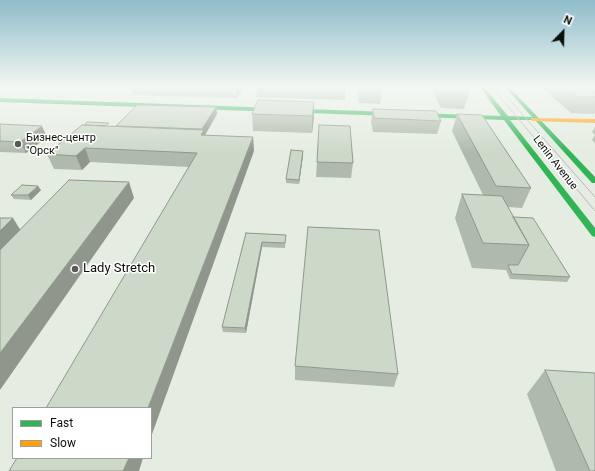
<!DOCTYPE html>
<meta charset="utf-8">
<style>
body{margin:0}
#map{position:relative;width:595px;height:471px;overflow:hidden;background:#e5ede2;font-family:Roboto,sans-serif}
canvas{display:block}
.legend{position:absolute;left:12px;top:407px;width:140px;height:52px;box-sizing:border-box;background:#fff;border:1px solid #9d9f9d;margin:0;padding:5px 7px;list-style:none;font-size:12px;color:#0b1009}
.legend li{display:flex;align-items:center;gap:8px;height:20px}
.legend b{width:20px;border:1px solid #9d9f9d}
.north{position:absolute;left:543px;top:12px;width:40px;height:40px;-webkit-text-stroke:3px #fff;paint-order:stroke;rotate:23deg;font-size:11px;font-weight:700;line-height:16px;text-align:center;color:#0b1009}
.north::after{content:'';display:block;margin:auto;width:14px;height:18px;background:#0b1009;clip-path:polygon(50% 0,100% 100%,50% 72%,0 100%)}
</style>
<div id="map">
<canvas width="595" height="471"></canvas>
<ul class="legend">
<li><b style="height:5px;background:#30b455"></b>Fast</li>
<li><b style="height:5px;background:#ff9f0a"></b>Slow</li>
</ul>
<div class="north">N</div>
</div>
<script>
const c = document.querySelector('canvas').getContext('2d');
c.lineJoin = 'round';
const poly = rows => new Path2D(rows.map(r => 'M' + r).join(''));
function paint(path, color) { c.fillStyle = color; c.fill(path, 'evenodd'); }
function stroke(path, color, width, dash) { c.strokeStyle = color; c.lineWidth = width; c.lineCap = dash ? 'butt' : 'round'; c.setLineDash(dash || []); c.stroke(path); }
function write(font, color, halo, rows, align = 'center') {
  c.font = font + ' Roboto,sans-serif'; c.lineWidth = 3; c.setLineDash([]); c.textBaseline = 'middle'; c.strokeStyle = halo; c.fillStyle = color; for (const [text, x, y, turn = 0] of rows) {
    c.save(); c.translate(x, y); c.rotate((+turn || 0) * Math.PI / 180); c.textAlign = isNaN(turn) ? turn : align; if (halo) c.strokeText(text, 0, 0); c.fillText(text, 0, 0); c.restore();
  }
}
paint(poly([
 [480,87,484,87,508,116,532,117,505,87,509,87,595,177,595,183,592,183,535,120,510,120,595,228,595,237,592,236,504,120,0,102,0,98,501,116,480,87]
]), '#30b455');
paint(poly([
 [531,118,595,119,595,123,533,121,531,120,531,118]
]), '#ff9f0a');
stroke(poly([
 [492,87,595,211],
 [508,98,595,197]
]), '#b7b9b6', 1);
paint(poly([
 [131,87,241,87,241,91,237,98,133,95],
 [257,87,346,87,345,100,257,97],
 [357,87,382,87,383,88,380,104,359,103],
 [431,87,464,87,469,93,464,109,441,108],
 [541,87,587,87,595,92,595,112,594,114,571,113],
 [314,102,314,118,312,133,253,131,252,114],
 [216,107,217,114,205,135,253,137,254,151,189,167,90,162,82,170,54,169,47,154,110,126,116,126],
 [373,109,441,121,437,134,373,132,371,122],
 [457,114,531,188,522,208,508,207,513,217,570,277,567,282,510,279,506,270,472,268,455,218,462,194,483,195,452,131],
 [0,124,47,137,26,153,0,152],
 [595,126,595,143,592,140,595,135,592,132],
 [303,155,299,184,286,183,286,179],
 [317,162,353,163,351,178,316,177],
 [41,190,31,200,14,199,11,195],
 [246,233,286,235,285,248,262,247,246,333,223,332,222,327],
 [295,366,398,374,394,387,295,380],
 [545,370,595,471,556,471,527,394]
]), '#afbaac');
paint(poly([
 [236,87,241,87,241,91,237,98],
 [314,102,314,118,312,133,312,116],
 [216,107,217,114,205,135,201,135,202,129],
 [42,126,47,137,26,153,20,142],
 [253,137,254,151,151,437,151,408,148,408],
 [85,148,90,162,82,170,76,156],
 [303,151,303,155,299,184,299,180],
 [129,182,134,198,0,390,0,353],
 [38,186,41,190,31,200,28,195],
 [13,218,21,231,0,252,0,231],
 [262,242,262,247,246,333,245,328],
 [129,458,143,458,139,471,123,471]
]), '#8f978c');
const building = poly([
 [360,87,382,87,383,88,360,87],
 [442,87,464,87,469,93,445,92,442,87],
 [566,87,587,87,595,92,595,97,578,97,566,87],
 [258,100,314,102,312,116,252,114,258,100],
 [137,105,216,107,202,129,116,126,137,105],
 [373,109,436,111,441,121,374,118,373,109],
 [457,114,482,115,531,188,496,186,457,114],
 [87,122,109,123,105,126,84,125,87,122],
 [0,124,42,126,20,142,0,141,0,124],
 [82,125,204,130,201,135,253,137,148,408,46,408,197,153,85,148,76,156,47,154,82,125],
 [319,125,350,126,353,163,317,162,319,125],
 [291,150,303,151,299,180,286,179,291,150],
 [69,180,129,182,0,353,0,250,69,180],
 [22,185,38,186,28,195,11,195,22,185],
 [462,194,502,196,529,245,483,243,462,194],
 [513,217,533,218,570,277,512,274,508,265,518,265,529,245,513,217],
 [0,218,13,218,0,231,0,218],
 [308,227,379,230,398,374,295,366,308,227],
 [246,233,286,235,285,243,262,242,245,328,222,327,246,233],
 [545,370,595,373,595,471,590,471,545,370],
 [17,458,129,458,123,471,9,471,17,458]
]);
paint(building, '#ccd8c8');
stroke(building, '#8f978c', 1);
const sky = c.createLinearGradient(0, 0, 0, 153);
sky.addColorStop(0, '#8fbcca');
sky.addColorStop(0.57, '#f3f7f2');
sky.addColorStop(1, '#f3f7f200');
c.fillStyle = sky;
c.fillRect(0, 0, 595, 153);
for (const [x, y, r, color] of [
 [18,144,4,"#575d55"],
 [75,269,4,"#575d55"]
]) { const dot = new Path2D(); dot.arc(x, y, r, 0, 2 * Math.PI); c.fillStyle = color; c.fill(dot); stroke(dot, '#fff', 1.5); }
write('11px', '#0b1009', '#fff', [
 ["Бизнес-центр",26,138],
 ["\"Орск\"",26,151]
], 'left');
write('11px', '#0b1009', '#fff', [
 ["Lenin Avenue",555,163,52]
]);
write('13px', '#0b1009', '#fff', [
 ["Lady Stretch",83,269]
], 'left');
</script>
